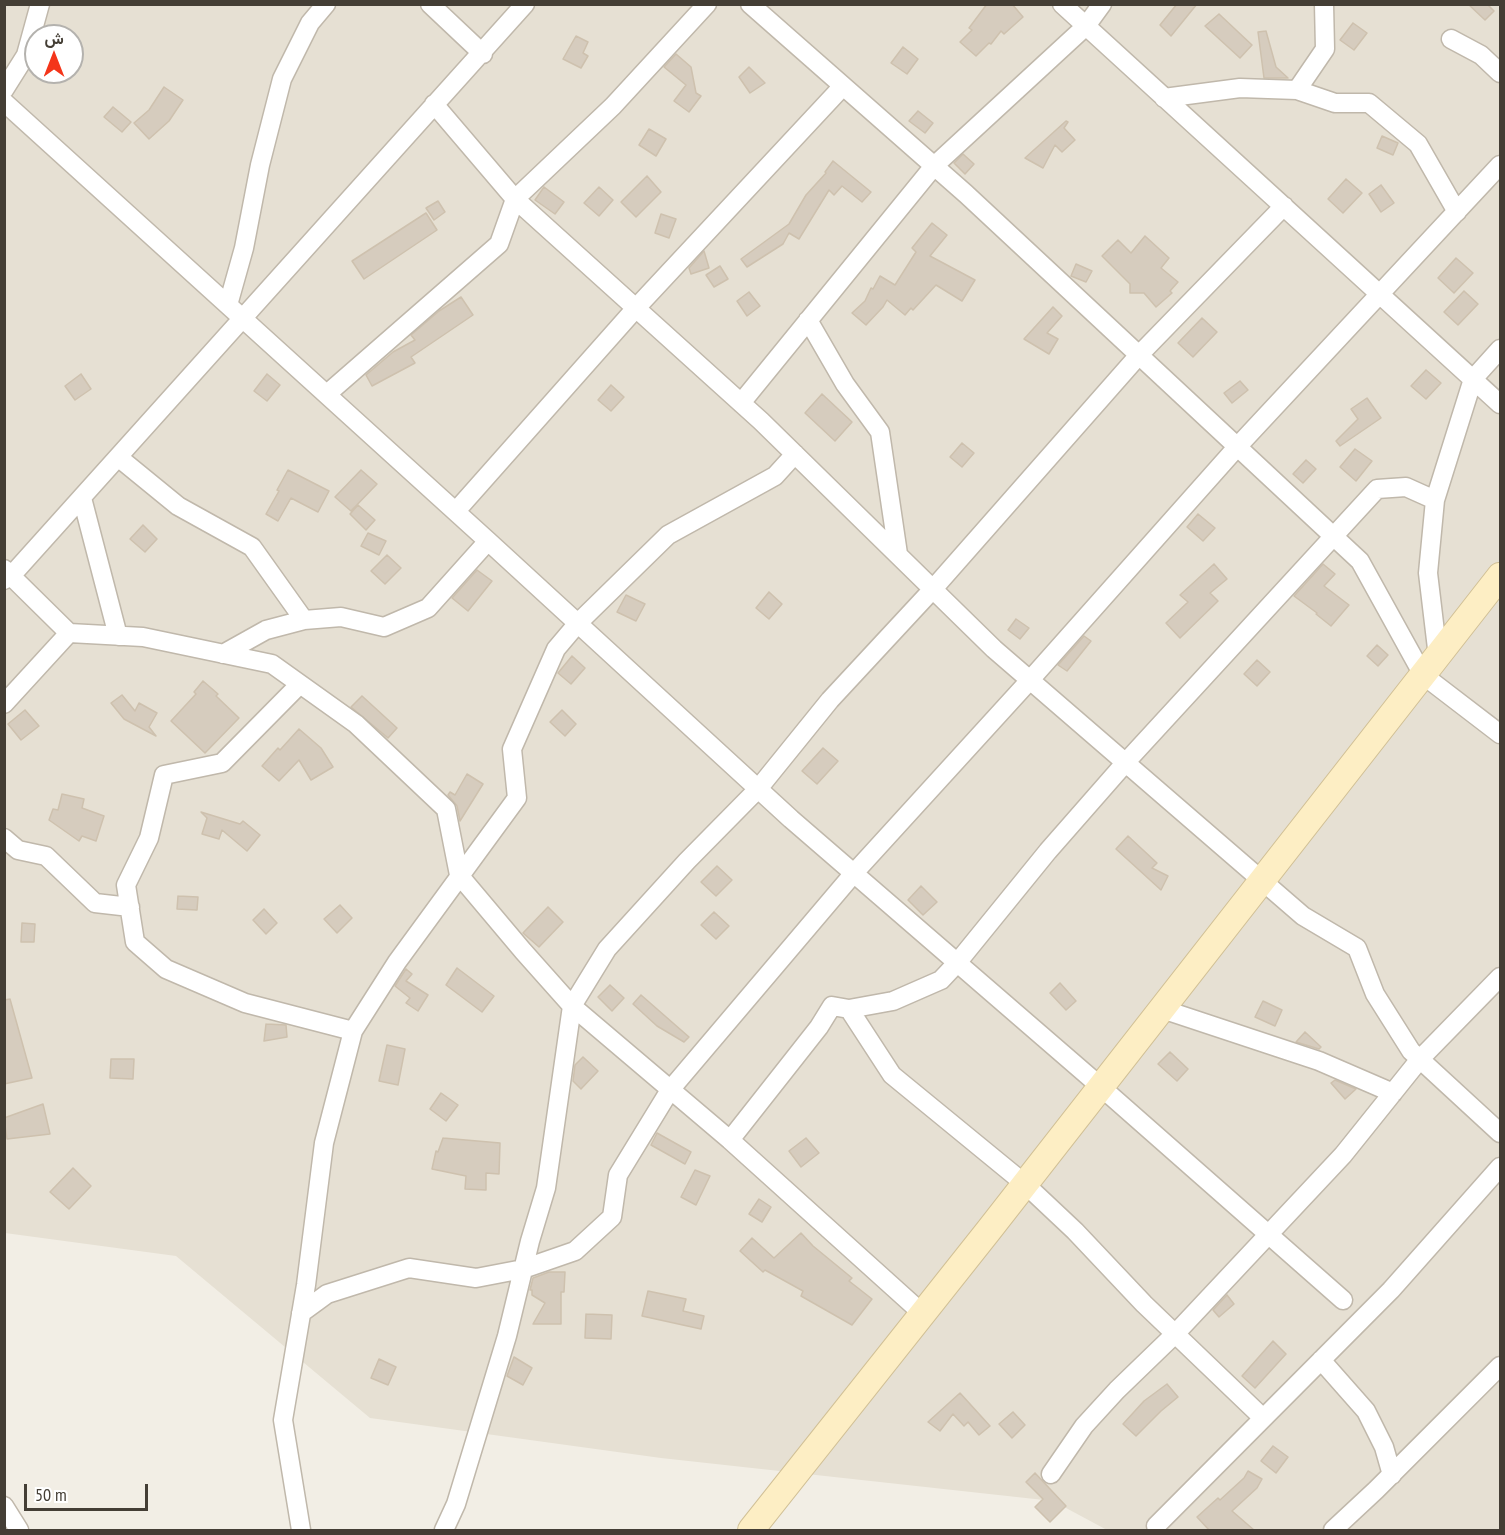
<!DOCTYPE html>
<meta charset="utf-8">
<style>
body{margin:0}
#map{position:relative;width:1505px;height:1535px;overflow:hidden;background:#f2eee5;font-family:"PT Sans Narrow",Vazirmatn,sans-serif}
canvas{display:block}
.frame{position:absolute;inset:0;border:6px solid #443e35;pointer-events:none}
.north{position:absolute;left:24px;top:24px;width:60px;height:60px;box-sizing:border-box;background:#fff;border:2px solid #b4b2ae;border-radius:50%;rotate:0deg;font-size:16px;font-weight:700;line-height:24px;text-align:center;color:#443e35}
.north::after{content:'';display:block;margin:auto;width:21px;height:27px;background:#f4351a;clip-path:polygon(50% 0,100% 100%,50% 72%,0 100%)}
.scale{position:absolute;left:24px;top:1484px;width:124px;height:27px;box-sizing:border-box;border:3px solid #443e35;border-top:0;padding-left:8px;font-size:18px;line-height:21px;white-space:nowrap;color:#443e35;-webkit-text-stroke:4px #fff;paint-order:stroke}
</style>
<div id="map">
<canvas width="1505" height="1535"></canvas>
<div class="frame"></div>
<div class="north">ش</div>
<div class="scale">50 m</div>
</div>
<script>
const c = document.querySelector('canvas').getContext('2d');
c.lineJoin = 'round';
function paint(path, color) { c.fillStyle = color; c.fill(path, 'evenodd'); }
const poly = rows => new Path2D(rows.map(r => 'M' + r).join(''));
function stroke(path, color, width, dash) { c.strokeStyle = color; c.lineWidth = width; c.lineCap = dash ? 'butt' : 'round'; c.setLineDash(dash || []); c.stroke(path); }
paint(poly([
 [5,5,1500,5,1500,1530,1107,1530,1053,1501,661,1458,370,1418,176,1256,5,1233],
 [36,36,72,36,72,72,36,72]
]), '#e6e0d3');
const building = poly([
 [987,4,1012,4,1023,17,1004,34,1001,31,991,44,989,43,976,56,960,42,972,30,969,28,987,4],
 [1177,4,1197,4,1171,36,1160,25,1177,4],
 [1468,4,1487,4,1494,11,1485,20,1468,4],
 [1219,14,1252,45,1240,58,1205,26,1219,14],
 [1353,23,1367,33,1354,50,1340,40,1353,23],
 [1266,31,1276,67,1288,78,1264,78,1258,32,1266,31],
 [576,36,588,42,583,53,588,56,581,68,563,59,576,36],
 [903,47,918,59,907,74,891,63,903,47],
 [676,54,691,67,696,93,701,96,689,112,674,101,686,85,664,67,676,54],
 [749,67,765,83,750,93,739,77,749,67],
 [164,87,183,100,169,121,149,139,134,123,149,110,164,87],
 [113,107,131,122,122,132,104,117,113,107],
 [918,111,933,123,925,133,909,121,918,111],
 [1066,121,1068,122,1064,128,1075,140,1062,152,1055,145,1043,168,1025,158,1066,121],
 [649,129,666,139,656,156,639,145,649,129],
 [1382,136,1398,143,1393,155,1377,148,1382,136],
 [963,154,974,164,965,174,954,163,963,154],
 [833,161,871,192,862,202,842,186,834,195,829,190,799,239,789,233,783,244,747,267,741,259,789,224,806,195,826,173,825,172,833,161],
 [647,176,661,192,636,217,621,202,647,176],
 [1346,179,1362,193,1343,213,1328,199,1346,179],
 [1381,185,1394,203,1381,212,1369,194,1381,185],
 [544,187,564,202,555,214,535,200,544,187],
 [599,187,613,200,599,216,584,203,599,187],
 [438,201,445,212,434,220,426,208,438,201],
 [426,213,437,230,364,279,352,261,426,213],
 [661,214,676,219,669,238,655,233,661,214],
 [932,223,947,235,930,256,975,280,962,301,936,285,913,310,911,308,905,315,887,300,883,307,866,325,852,313,865,301,871,288,873,289,880,276,895,285,916,252,912,248,932,223],
 [1145,236,1169,258,1161,268,1178,282,1170,291,1172,293,1156,307,1144,293,1130,293,1130,284,1102,256,1118,240,1131,253,1145,236],
 [704,251,709,268,691,274,689,268,704,251],
 [1456,258,1473,273,1454,293,1438,278,1456,258],
 [1076,264,1092,271,1086,282,1071,276,1076,264],
 [720,266,728,279,714,287,706,275,720,266],
 [1464,291,1478,304,1458,325,1444,312,1464,291],
 [749,292,760,306,747,316,737,301,749,292],
 [461,297,473,315,411,357,415,363,372,386,366,375,393,352,415,340,411,335,439,311,461,297],
 [1053,307,1062,316,1047,333,1058,339,1049,354,1024,339,1053,307],
 [1202,318,1217,332,1193,357,1178,343,1202,318],
 [1426,370,1441,383,1426,399,1411,386,1426,370],
 [81,374,91,389,75,400,65,386,81,374],
 [267,374,280,385,267,401,254,391,267,374],
 [1240,381,1248,390,1232,403,1224,393,1240,381],
 [611,385,624,397,611,411,598,400,611,385],
 [822,394,852,422,835,441,805,413,822,394],
 [1367,398,1381,418,1340,446,1336,441,1358,419,1351,409,1367,398],
 [962,443,974,453,962,467,950,457,962,443],
 [1355,449,1372,461,1356,481,1340,467,1355,449],
 [1306,460,1316,469,1303,483,1293,474,1306,460],
 [288,470,329,491,318,512,291,498,278,521,266,514,279,491,277,490,288,470],
 [361,470,377,484,351,511,335,497,361,470],
 [358,505,375,520,366,530,350,514,358,505],
 [1198,514,1215,528,1203,541,1187,527,1198,514],
 [143,525,157,539,145,552,130,539,143,525],
 [368,533,386,541,379,555,361,546,368,533],
 [387,555,401,568,385,584,371,571,387,555],
 [1214,564,1227,579,1210,593,1218,601,1180,638,1166,623,1188,602,1180,595,1214,564],
 [1323,564,1335,574,1324,586,1349,605,1331,626,1316,614,1317,613,1294,596,1323,564],
 [477,570,492,581,468,611,452,598,477,570],
 [769,592,782,604,769,619,756,608,769,592],
 [626,595,645,604,636,621,617,612,626,595],
 [1016,619,1029,628,1020,639,1008,630,1016,619],
 [1084,636,1091,641,1067,671,1058,665,1084,636],
 [1377,645,1388,655,1378,666,1367,656,1377,645],
 [572,656,585,668,571,684,558,673,572,656],
 [1257,660,1270,672,1257,686,1244,674,1257,660],
 [203,681,218,694,216,696,239,718,205,753,171,721,196,694,194,692,203,681],
 [122,695,135,711,139,703,157,713,149,727,156,736,124,719,111,703,122,695],
 [362,696,397,728,388,738,351,707,362,696],
 [25,710,39,726,21,740,8,724,25,710],
 [562,710,576,724,565,736,550,722,562,710],
 [299,729,321,748,333,767,311,780,299,760,279,781,262,766,278,748,280,750,299,729],
 [823,748,838,761,817,784,802,771,823,748],
 [467,774,483,784,460,821,457,806,448,795,450,792,455,795,467,774],
 [62,794,84,799,82,808,104,816,96,841,82,836,79,841,49,820,53,809,58,810,62,794],
 [201,812,240,824,243,821,260,835,247,851,222,830,219,839,202,834,207,818,201,812],
 [1128,836,1157,863,1152,868,1168,876,1161,890,1116,849,1128,836],
 [717,866,732,880,716,896,701,882,717,866],
 [921,886,937,902,923,915,908,900,921,886],
 [178,896,198,897,197,910,177,909,178,896],
 [340,905,352,918,337,933,324,919,340,905],
 [548,907,563,922,539,947,523,933,548,907],
 [264,909,277,923,266,934,253,920,264,909],
 [714,912,729,926,716,939,701,925,714,912],
 [22,923,35,924,34,942,21,942,22,923],
 [457,968,494,996,482,1012,446,985,457,968],
 [406,969,412,974,406,981,428,995,418,1011,406,1003,410,998,395,986,406,969],
 [1060,983,1076,1001,1066,1010,1050,993,1060,983],
 [610,985,624,998,612,1011,598,997,610,985],
 [641,995,689,1037,684,1042,657,1026,633,1004,641,995],
 [10,999,32,1078,4,1084,4,1000,10,999],
 [1263,1001,1282,1010,1275,1026,1255,1017,1263,1001],
 [266,1024,286,1025,287,1037,264,1041,266,1024],
 [1305,1032,1321,1047,1319,1049,1296,1042,1305,1032],
 [387,1045,405,1049,398,1085,379,1081,387,1045],
 [1170,1052,1188,1069,1177,1081,1158,1064,1170,1052],
 [583,1057,598,1071,581,1089,573,1081,575,1065,583,1057],
 [111,1059,134,1059,133,1079,110,1078,111,1059],
 [1335,1080,1356,1089,1345,1099,1331,1083,1335,1080],
 [441,1093,458,1105,446,1121,430,1109,441,1093],
 [43,1104,50,1134,7,1139,4,1118,43,1104],
 [657,1133,691,1152,685,1164,651,1145,657,1133],
 [443,1138,500,1143,499,1174,486,1173,486,1190,465,1189,466,1176,432,1169,436,1151,438,1152,443,1138],
 [806,1138,819,1153,801,1167,789,1151,806,1138],
 [73,1168,91,1186,69,1209,50,1192,73,1168],
 [695,1170,710,1176,696,1205,681,1197,695,1170],
 [759,1199,771,1207,762,1222,749,1214,759,1199],
 [801,1233,813,1246,852,1278,849,1281,872,1299,852,1325,801,1296,803,1291,765,1270,763,1272,740,1251,752,1238,774,1258,801,1233],
 [549,1272,565,1272,564,1292,561,1292,561,1324,533,1324,545,1303,532,1295,532,1290,530,1290,533,1278,549,1272],
 [648,1291,686,1299,683,1311,704,1316,701,1329,642,1316,648,1291],
 [1227,1295,1234,1304,1219,1317,1213,1310,1227,1295],
 [586,1314,612,1315,611,1339,585,1338,586,1314],
 [1273,1341,1286,1354,1255,1388,1242,1376,1273,1341],
 [514,1357,532,1368,523,1385,507,1376,514,1357],
 [379,1359,396,1367,388,1385,371,1378,379,1359],
 [1167,1384,1178,1397,1161,1411,1136,1436,1123,1424,1144,1401,1167,1384],
 [960,1393,990,1426,979,1435,968,1422,964,1426,953,1414,940,1431,928,1422,960,1393],
 [1013,1412,1025,1425,1012,1438,999,1424,1013,1412],
 [1273,1446,1288,1457,1276,1473,1261,1461,1273,1446],
 [1248,1471,1262,1479,1257,1488,1232,1511,1254,1530,1209,1530,1197,1517,1218,1498,1220,1500,1244,1478,1248,1471],
 [1035,1473,1066,1506,1050,1522,1035,1507,1043,1499,1026,1482,1035,1473]
]);
paint(building, '#d6ccbe');
stroke(building, '#cec1ae', 1.5);
const street = poly([
 [430,4,483,54],
 [750,4,966,194,1360,561,1423,675,1500,734],
 [1062,4,1500,404],
 [1451,39,1481,55,1500,73],
 [4,90,26,55,40,4],
 [1297,90,1325,49,1324,4],
 [1164,98,1240,88,1297,90,1335,103,1369,103,1418,144,1457,212],
 [4,102,488,541,791,819,1101,1087,1343,1300],
 [434,104,515,199,761,421,994,649,1303,916,1357,948,1375,994,1411,1051,1500,1133],
 [228,305,244,248,260,165,282,79,310,23,326,4],
 [808,320,845,384,880,432,898,554],
 [327,394,499,244,515,199,613,106,707,4],
 [741,403,934,166,1086,26,1102,4],
 [118,457,178,506,252,547,304,620],
 [82,498,118,636],
 [456,511,636,308,843,86],
 [4,569,69,633,143,637,272,664,356,724,446,809,459,875,523,951,572,1006,730,1140,923,1314],
 [4,580,11,576,525,4],
 [223,654,266,630,304,620,341,617,384,627,428,608,488,541],
 [1438,657,1428,573,1435,500,1473,379,1500,349],
 [300,684,222,763,164,775,149,838,126,885,135,942,166,969,245,1003,353,1031],
 [4,704,69,633],
 [4,838,18,850,46,856,95,903,130,907],
 [849,1009,892,1075,1025,1184,1075,1231,1144,1304,1263,1418],
 [1162,1009,1319,1061,1393,1093],
 [730,1140,819,1027,832,1006,849,1009,893,1001,941,980,957,963,1048,851,1126,762,1377,489,1406,487,1435,500],
 [301,1313,327,1294,409,1268,476,1278,523,1269,575,1251,612,1217,618,1175,670,1090,854,873,1030,680,1238,446,1500,165],
 [1321,1360,1366,1411,1384,1447,1392,1475],
 [1051,1474,1084,1426,1117,1390,1175,1334,1343,1155,1420,1059,1500,977],
 [4,1506,19,1530],
 [1156,1526,1391,1290,1500,1167],
 [301,1530,283,1420,306,1285,324,1143,353,1031,397,962,517,798,512,749,556,649,578,623,668,535,775,476,795,454],
 [444,1530,456,1504,507,1336,530,1241,546,1188,572,1006,607,949,687,861,758,789,830,700,933,589,1139,355,1284,206],
 [1333,1530,1376,1490,1500,1366]
]);
const secondary = poly([
 [751,1530,989,1230,1500,576]
]);
stroke(street, '#c0b8ab', 21);
stroke(secondary, '#d1c096', 28);
stroke(street, '#fff', 18);
stroke(secondary, '#fdeec4', 26);
</script>
